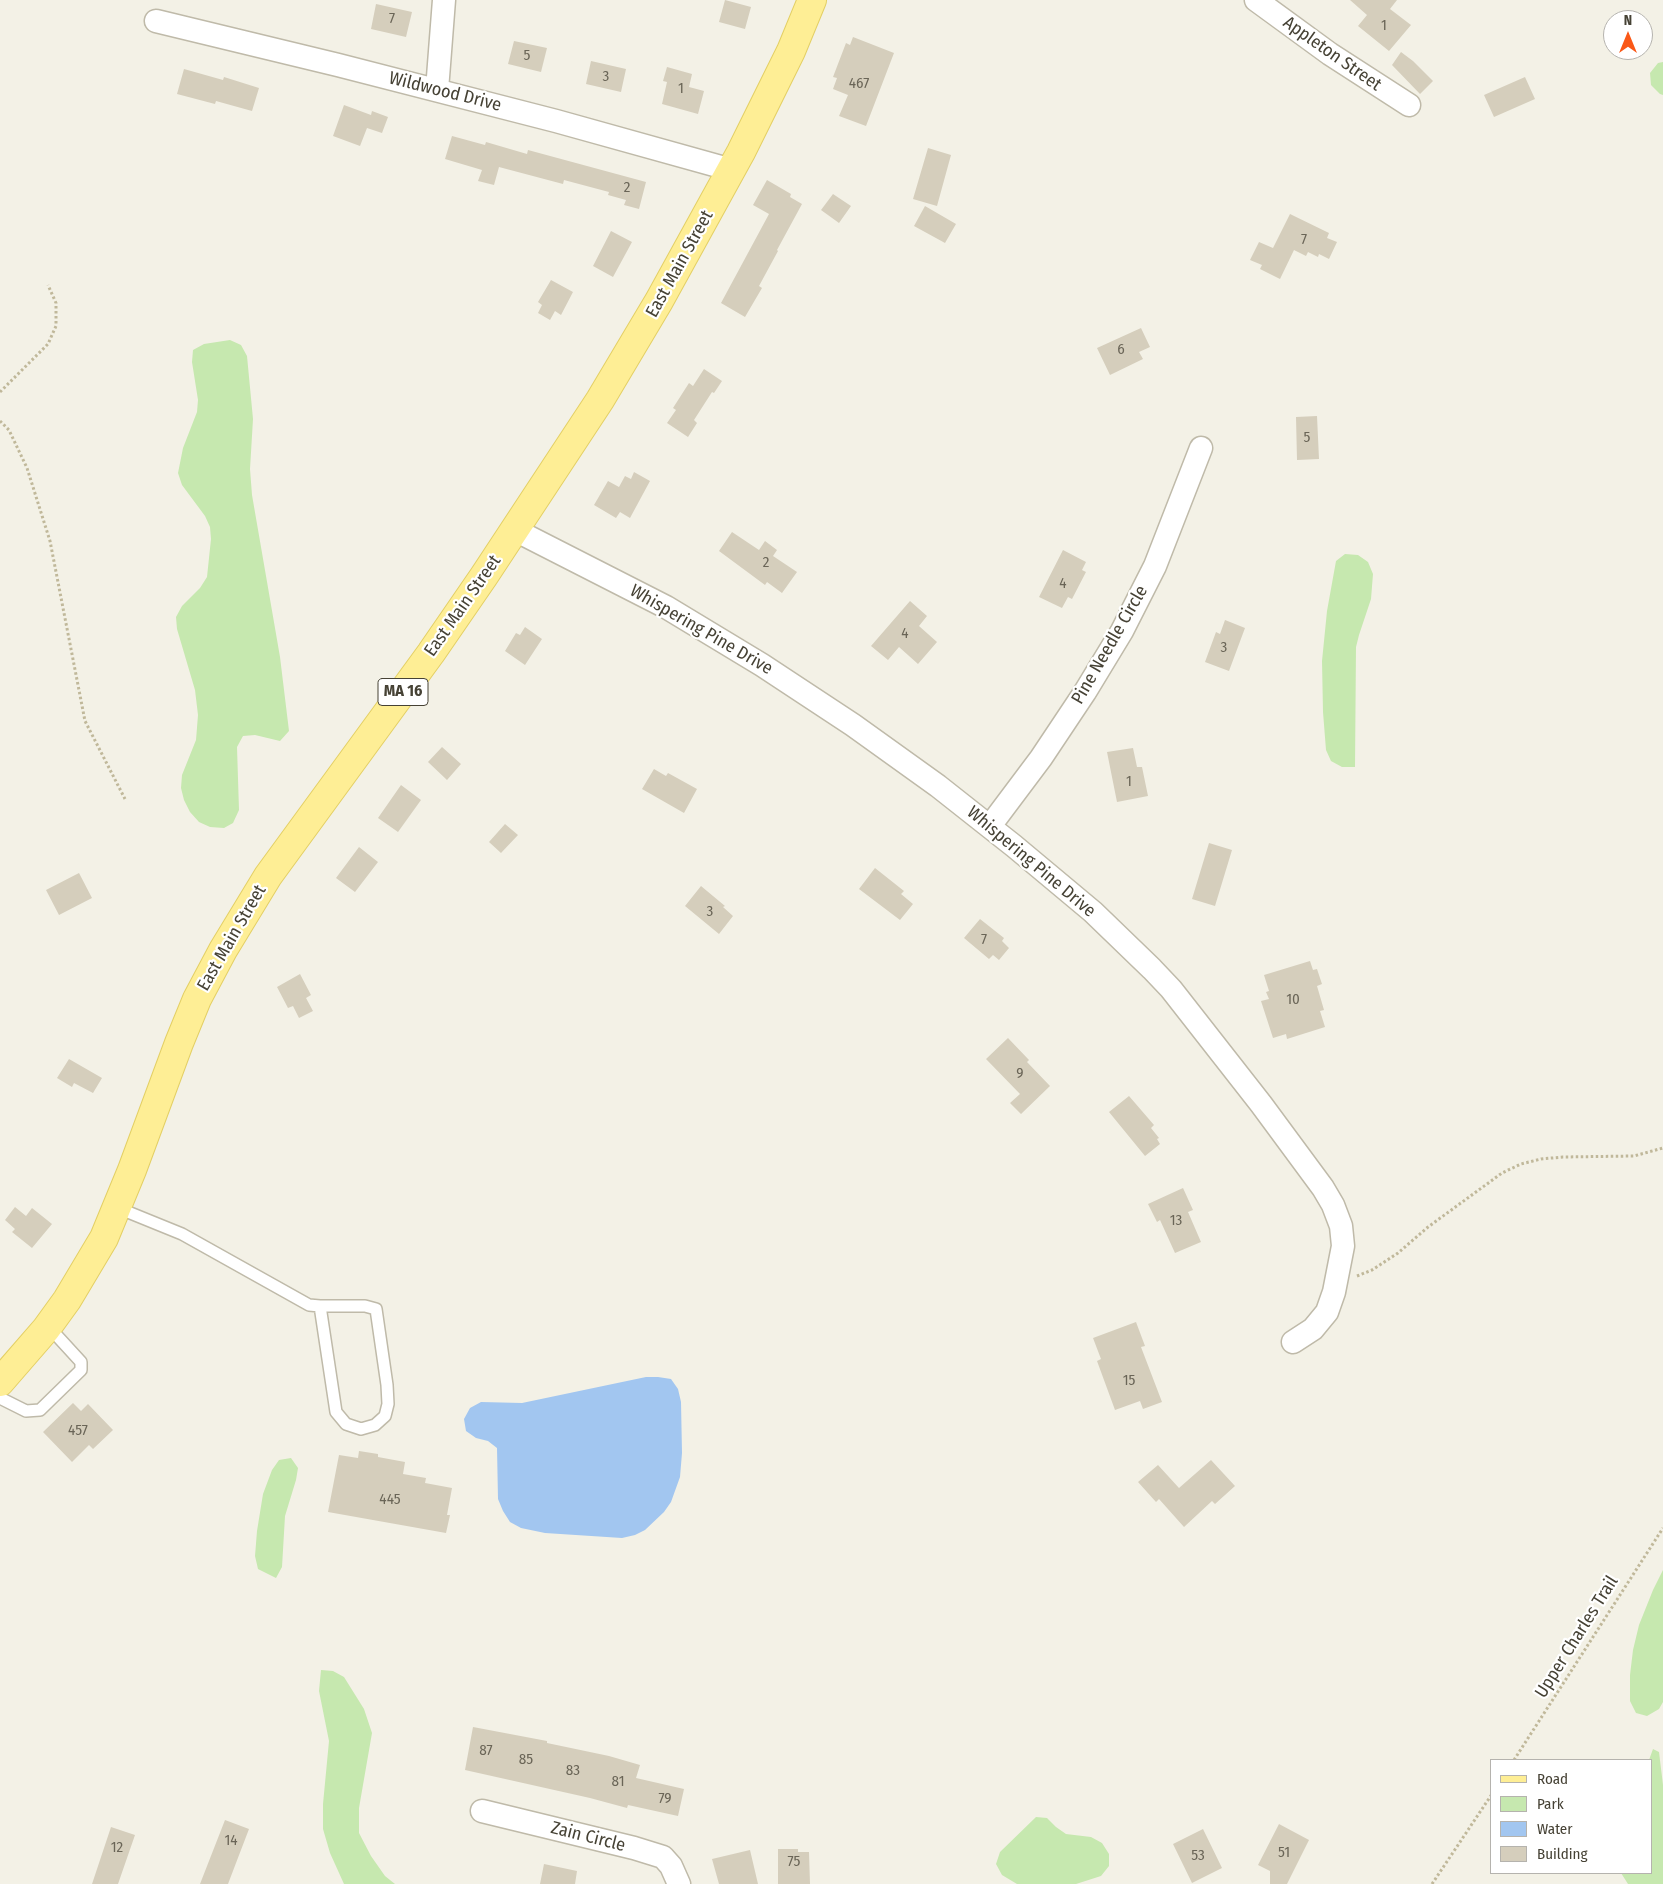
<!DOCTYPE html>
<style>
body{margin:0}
#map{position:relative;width:1663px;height:1884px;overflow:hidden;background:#f3f1e6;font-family:"Fira Sans Condensed",sans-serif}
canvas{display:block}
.legend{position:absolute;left:1490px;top:1759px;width:162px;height:115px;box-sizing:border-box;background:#fff;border:1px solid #b5b3ae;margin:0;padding:6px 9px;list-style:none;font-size:15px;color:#464235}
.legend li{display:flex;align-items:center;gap:10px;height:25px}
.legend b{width:25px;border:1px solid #b5b3ae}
.north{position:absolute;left:1603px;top:10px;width:50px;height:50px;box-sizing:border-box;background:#fff;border:1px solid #b5b3ae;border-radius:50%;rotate:0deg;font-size:14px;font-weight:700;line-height:20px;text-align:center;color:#464235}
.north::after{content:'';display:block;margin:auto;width:18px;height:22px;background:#fa5817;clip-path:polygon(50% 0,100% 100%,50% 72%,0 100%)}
</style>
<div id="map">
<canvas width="1663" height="1884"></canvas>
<ul class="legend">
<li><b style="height:6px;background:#feee95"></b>Road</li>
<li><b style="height:14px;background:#c6e8af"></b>Park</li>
<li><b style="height:14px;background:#a2c6f0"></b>Water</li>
<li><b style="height:14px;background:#d5cebc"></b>Building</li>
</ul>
<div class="north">N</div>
</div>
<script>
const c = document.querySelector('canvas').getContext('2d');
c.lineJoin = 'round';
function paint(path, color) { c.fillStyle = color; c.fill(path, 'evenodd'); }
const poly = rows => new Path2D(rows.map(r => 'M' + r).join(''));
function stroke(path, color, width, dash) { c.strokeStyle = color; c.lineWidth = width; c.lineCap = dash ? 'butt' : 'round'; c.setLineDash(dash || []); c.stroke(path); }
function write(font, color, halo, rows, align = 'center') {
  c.font = font + ' "Fira Sans Condensed",sans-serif'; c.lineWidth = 4.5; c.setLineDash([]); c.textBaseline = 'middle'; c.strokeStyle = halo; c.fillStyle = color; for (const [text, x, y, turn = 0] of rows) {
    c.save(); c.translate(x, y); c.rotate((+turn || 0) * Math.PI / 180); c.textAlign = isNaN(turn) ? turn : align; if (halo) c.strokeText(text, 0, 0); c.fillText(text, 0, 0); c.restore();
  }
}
paint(poly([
 [1663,62,1663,95,1660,94,1651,85,1650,73,1658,63],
 [230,340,241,345,247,356,253,419,250,469,252,495,280,657,289,731,280,741,255,735,243,736,237,747,239,810,233,823,224,828,210,827,199,822,190,812,184,800,181,788,182,775,196,740,198,715,195,690,177,629,176,617,182,606,200,588,207,577,211,539,210,527,205,516,182,485,178,473,183,448,197,412,198,400,192,362,193,350,204,344],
 [1345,554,1358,555,1368,562,1373,574,1371,599,1359,635,1356,647,1355,767,1342,767,1331,761,1326,750,1323,712,1322,661,1327,611,1336,561],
 [291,1458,298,1468,296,1480,285,1516,282,1567,276,1578,258,1569,255,1556,257,1531,263,1494,272,1470,279,1460],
 [1663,1570,1663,1702,1659,1709,1647,1716,1636,1713,1630,1701,1630,1675,1633,1650,1639,1625,1653,1590],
 [321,1670,333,1671,344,1677,364,1709,372,1733,359,1808,359,1833,371,1856,385,1876,395,1884,344,1884,330,1853,323,1829,323,1804,329,1741,319,1691],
 [1653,1749,1659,1752,1663,1785,1663,1884,1628,1884,1621,1873,1652,1873,1652,1760,1649,1760],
 [1036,1817,1047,1818,1056,1827,1066,1834,1091,1837,1102,1843,1109,1854,1109,1866,1101,1876,1076,1884,1017,1884,1002,1875,996,1864,1000,1852]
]), '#c6e8af');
paint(poly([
 [646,1377,658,1377,671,1379,678,1389,681,1402,682,1453,680,1477,671,1502,664,1512,645,1530,635,1535,622,1538,545,1533,521,1528,510,1522,503,1511,498,1499,497,1448,488,1441,476,1438,466,1431,464,1419,470,1408,481,1402,522,1403]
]), '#a2c6f0');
paint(poly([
 [725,0,751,7,745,29,719,22],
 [1350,0,1397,0,1390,9,1411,25,1389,51,1358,26,1367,15],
 [376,4,412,12,406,37,371,29],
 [853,37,894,53,866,126,839,116,848,95,833,89,837,78,833,77,846,43,850,45],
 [514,41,547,48,541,72,508,64],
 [1401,52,1413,61,1433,81,1420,94,1392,65],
 [591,61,626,69,621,92,586,84],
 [667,67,692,74,689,87,704,91,698,114,662,104,667,82,663,81],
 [184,69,223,80,224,77,259,88,252,111,216,101,215,104,177,94],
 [1525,77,1535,99,1494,117,1484,95],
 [344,105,371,115,372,111,388,117,382,133,367,128,360,146,333,136],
 [452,136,485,145,486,142,527,154,528,150,646,182,639,209,624,205,626,200,608,195,609,192,564,180,563,184,499,167,494,185,478,181,482,170,445,159],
 [928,148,951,155,937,206,913,199],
 [767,180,791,194,790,197,802,204,777,250,778,251,759,286,762,288,745,317,721,303,769,214,753,205],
 [833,194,851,206,839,223,821,210],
 [925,206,956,224,945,243,914,226],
 [1290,214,1329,233,1327,238,1337,242,1329,259,1319,254,1318,257,1308,252,1306,256,1294,250,1280,279,1260,269,1262,265,1250,260,1259,242,1273,248],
 [611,231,632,242,613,277,593,266],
 [551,280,573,292,561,315,555,311,550,320,538,313,542,305,538,302],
 [1141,328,1150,347,1139,352,1143,359,1110,375,1097,348],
 [704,369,722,381,714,393,712,392,694,420,697,423,688,437,667,423,676,410,673,408,689,383,693,386],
 [1317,416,1319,459,1297,460,1296,417],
 [634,472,650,481,630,518,620,512,616,518,594,505,608,481,619,487,625,476,631,479],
 [732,532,759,550,765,541,777,550,773,556,797,572,782,593,767,582,765,585,719,551],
 [1063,550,1086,562,1082,570,1086,572,1072,599,1068,597,1062,608,1039,597],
 [910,601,927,616,919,626,937,642,918,664,899,647,888,660,871,646],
 [1225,620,1245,628,1229,671,1205,662,1216,632,1220,634],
 [525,627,542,639,525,665,505,651,516,633,520,635],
 [442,747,461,764,447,780,428,762],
 [1133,748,1137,767,1142,767,1148,796,1117,802,1107,752],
 [654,769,666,776,668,773,697,789,684,813,642,789],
 [401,785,421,800,398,832,378,818],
 [505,824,518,835,501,853,489,842],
 [1209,843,1232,850,1215,906,1192,899],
 [359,847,378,862,355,892,336,878],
 [875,868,904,891,901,894,913,904,900,920,859,889],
 [79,873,92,898,59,915,46,890],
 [701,886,725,906,723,907,733,916,719,934,685,906],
 [980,919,1004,938,1002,941,1009,948,999,960,993,955,989,959,964,938],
 [1310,961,1313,970,1317,969,1322,984,1317,986,1324,1010,1320,1011,1325,1027,1287,1039,1286,1034,1273,1038,1261,1001,1269,999,1266,992,1269,991,1264,975],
 [300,974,311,995,306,998,313,1011,299,1018,293,1006,288,1008,277,987],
 [1008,1038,1029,1060,1027,1062,1050,1086,1021,1114,1010,1103,1020,1094,986,1059],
 [69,1059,102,1078,93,1093,74,1083,72,1087,57,1078],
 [1129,1096,1154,1125,1151,1128,1159,1138,1157,1139,1160,1144,1145,1156,1109,1112],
 [1183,1188,1193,1210,1188,1212,1201,1242,1175,1253,1160,1220,1157,1222,1148,1204],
 [15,1207,26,1216,32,1208,52,1224,32,1248,12,1232,15,1229,5,1220],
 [1136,1322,1145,1346,1141,1347,1162,1402,1143,1409,1140,1401,1115,1410,1097,1361,1101,1359,1093,1338],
 [73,1403,81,1411,88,1404,113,1430,93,1449,89,1445,72,1462,43,1432],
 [359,1451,378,1454,378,1457,405,1462,403,1474,426,1478,425,1483,452,1488,447,1515,450,1515,446,1533,328,1512,339,1455,358,1458],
 [1211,1460,1235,1486,1215,1504,1212,1501,1184,1527,1159,1499,1156,1502,1138,1482,1158,1465,1179,1488],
 [473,1727,547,1741,547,1743,609,1756,640,1765,636,1778,684,1789,678,1816,628,1805,627,1808,590,1798,465,1770],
 [225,1820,249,1829,236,1863,228,1884,200,1884],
 [1279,1824,1309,1840,1287,1884,1270,1884,1270,1871,1258,1865],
 [111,1827,135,1835,118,1884,92,1884],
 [1203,1829,1222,1868,1192,1883,1173,1844],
 [778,1849,798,1849,798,1852,809,1852,810,1884,778,1884],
 [750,1850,758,1884,719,1884,712,1859],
 [544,1864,577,1871,575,1884,540,1884]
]), '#d5cebc');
const lane = poly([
 [118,1208,182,1234,309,1305,320,1306,336,1412,346,1424,361,1429,375,1425,385,1416,388,1404,387,1385,376,1309,365,1306,320,1306],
 [0,1398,26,1411,40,1410,81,1370,81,1362,48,1326]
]);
const street = poly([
 [1256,0,1330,54,1409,105],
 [156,21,338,65,556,121,732,170],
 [437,90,444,0],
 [515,530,666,607,762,665,853,725,938,786,1014,846,1093,912,1152,969,1171,989,1261,1104,1323,1188,1333,1205,1341,1226,1343,1246,1334,1292,1327,1312,1313,1329,1293,1342],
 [990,826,1041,758,1085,692,1122,631,1155,566,1201,448],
 [482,1811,634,1848,663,1857,671,1866,679,1884]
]);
const primary = poly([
 [0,1382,46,1329,67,1300,104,1238,132,1170,179,1043,197,999,223,950,268,876,431,653,484,576,600,400,659,301,741,152,791,51,812,0]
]);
stroke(lane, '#bfbaa9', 14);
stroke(street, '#bfbaa9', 25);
stroke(primary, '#e3cf64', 30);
stroke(poly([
 [0,392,48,344,56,326,56,303,48,285],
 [0,421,9,430,27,468,50,541,85,721,125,799],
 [1357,1276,1372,1270,1398,1253,1428,1227,1502,1173,1521,1164,1541,1159,1563,1157,1634,1156,1663,1148],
 [1514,1760,1663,1528],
 [1432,1884,1492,1794]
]), '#c0b89a', 3, [2.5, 2.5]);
stroke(lane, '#fff', 11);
stroke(street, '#fff', 22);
stroke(primary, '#feee95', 28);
write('15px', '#6a6557', null, [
 ["7",392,19],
 ["1",1384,26],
 ["5",527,56],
 ["3",606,77],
 ["467",859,84],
 ["1",681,89],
 ["2",627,188],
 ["7",1304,240],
 ["6",1121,350],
 ["5",1307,438],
 ["2",766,563],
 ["4",1063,584],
 ["4",905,634],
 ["3",1224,648],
 ["1",1129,782],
 ["3",710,912],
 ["7",984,940],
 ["10",1293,1000],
 ["9",1020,1074],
 ["13",1176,1221],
 ["15",1129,1381],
 ["457",78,1431],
 ["445",390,1500],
 ["87",486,1751],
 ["85",526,1760],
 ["83",573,1771],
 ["81",618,1782],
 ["79",665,1799],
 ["14",231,1841],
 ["12",117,1848],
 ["51",1284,1853],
 ["53",1198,1856],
 ["75",794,1862]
]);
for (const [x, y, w] of [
 [403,692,50]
]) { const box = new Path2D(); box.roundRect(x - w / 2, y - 13.5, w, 27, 4); c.fillStyle = '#fff'; c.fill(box); stroke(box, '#464235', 1); }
write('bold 16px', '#464235', null, [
 ["MA 16",403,692]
]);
write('18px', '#464235', '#fff', [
 ["Appleton Street",1332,54,35],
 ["Wildwood Drive",445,92,14],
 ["East Main Street",680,264,-61],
 ["East Main Street",463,606,-55],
 ["Whispering Pine Drive",701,630,30],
 ["Pine Needle Circle",1110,645,-60],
 ["Whispering Pine Drive",1031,862,40],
 ["East Main Street",232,938,-60],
 ["Upper Charles Trail",1577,1637,-58],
 ["Zain Circle",588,1837,14]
]);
</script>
